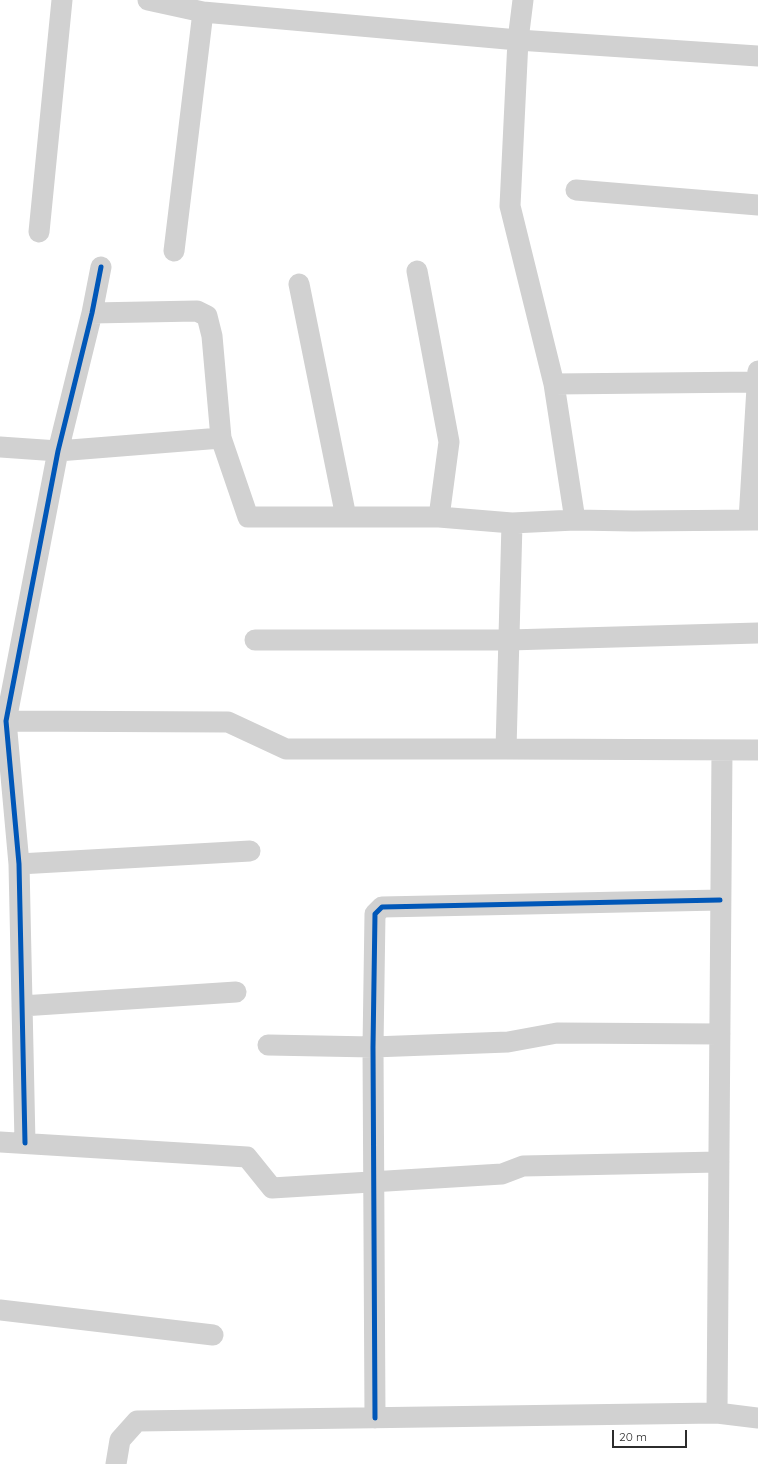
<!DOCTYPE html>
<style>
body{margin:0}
#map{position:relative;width:758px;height:1464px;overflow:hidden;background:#fff;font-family:Quicksand,sans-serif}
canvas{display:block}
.scale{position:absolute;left:612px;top:1430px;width:75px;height:18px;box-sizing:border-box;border:2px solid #2c2c2c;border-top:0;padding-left:5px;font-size:12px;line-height:14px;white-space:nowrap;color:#2c2c2c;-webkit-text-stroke:3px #fff;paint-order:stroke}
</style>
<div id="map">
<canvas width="758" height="1464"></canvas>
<div class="scale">20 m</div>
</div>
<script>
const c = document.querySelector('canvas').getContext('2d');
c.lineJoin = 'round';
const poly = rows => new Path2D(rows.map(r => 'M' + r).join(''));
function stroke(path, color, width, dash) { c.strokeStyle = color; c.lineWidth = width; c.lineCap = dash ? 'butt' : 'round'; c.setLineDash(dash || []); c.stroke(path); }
stroke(poly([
 [148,0,203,12,174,251],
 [523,0,518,40,510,206,554,384,575,520],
 [203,12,518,40,758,56],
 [576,190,758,205],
 [39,232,62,0],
 [417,271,449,442,439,517],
 [299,284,346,517],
 [92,313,197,311,207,316,212,336,221,438],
 [554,384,757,382],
 [0,447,58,451,221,438,248,517,439,517,512,523,575,520,633,521,758,520],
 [749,520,758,371],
 [255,640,509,640,758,633],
 [0,721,228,722,286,749,506,749,758,750],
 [506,749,512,523],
 [19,864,250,851],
 [22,1006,236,992],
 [268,1045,373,1047,508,1042,557,1033,720,1034],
 [0,1142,247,1157,272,1188,502,1174,523,1166,719,1162],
 [25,1143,19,864,6,721,58,451,92,313,101,267],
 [0,1310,213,1335],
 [717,1413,722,750],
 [375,1418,373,1047,375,914,382,907,720,900],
 [116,1464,120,1440,137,1421,717,1413,758,1418]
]), '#d1d1d1', 21);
stroke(poly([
 [25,1143,19,864,6,721,58,451,92,313,101,267],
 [375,1418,373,1047,375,914,382,907,720,900]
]), '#0057b8', 5);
</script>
